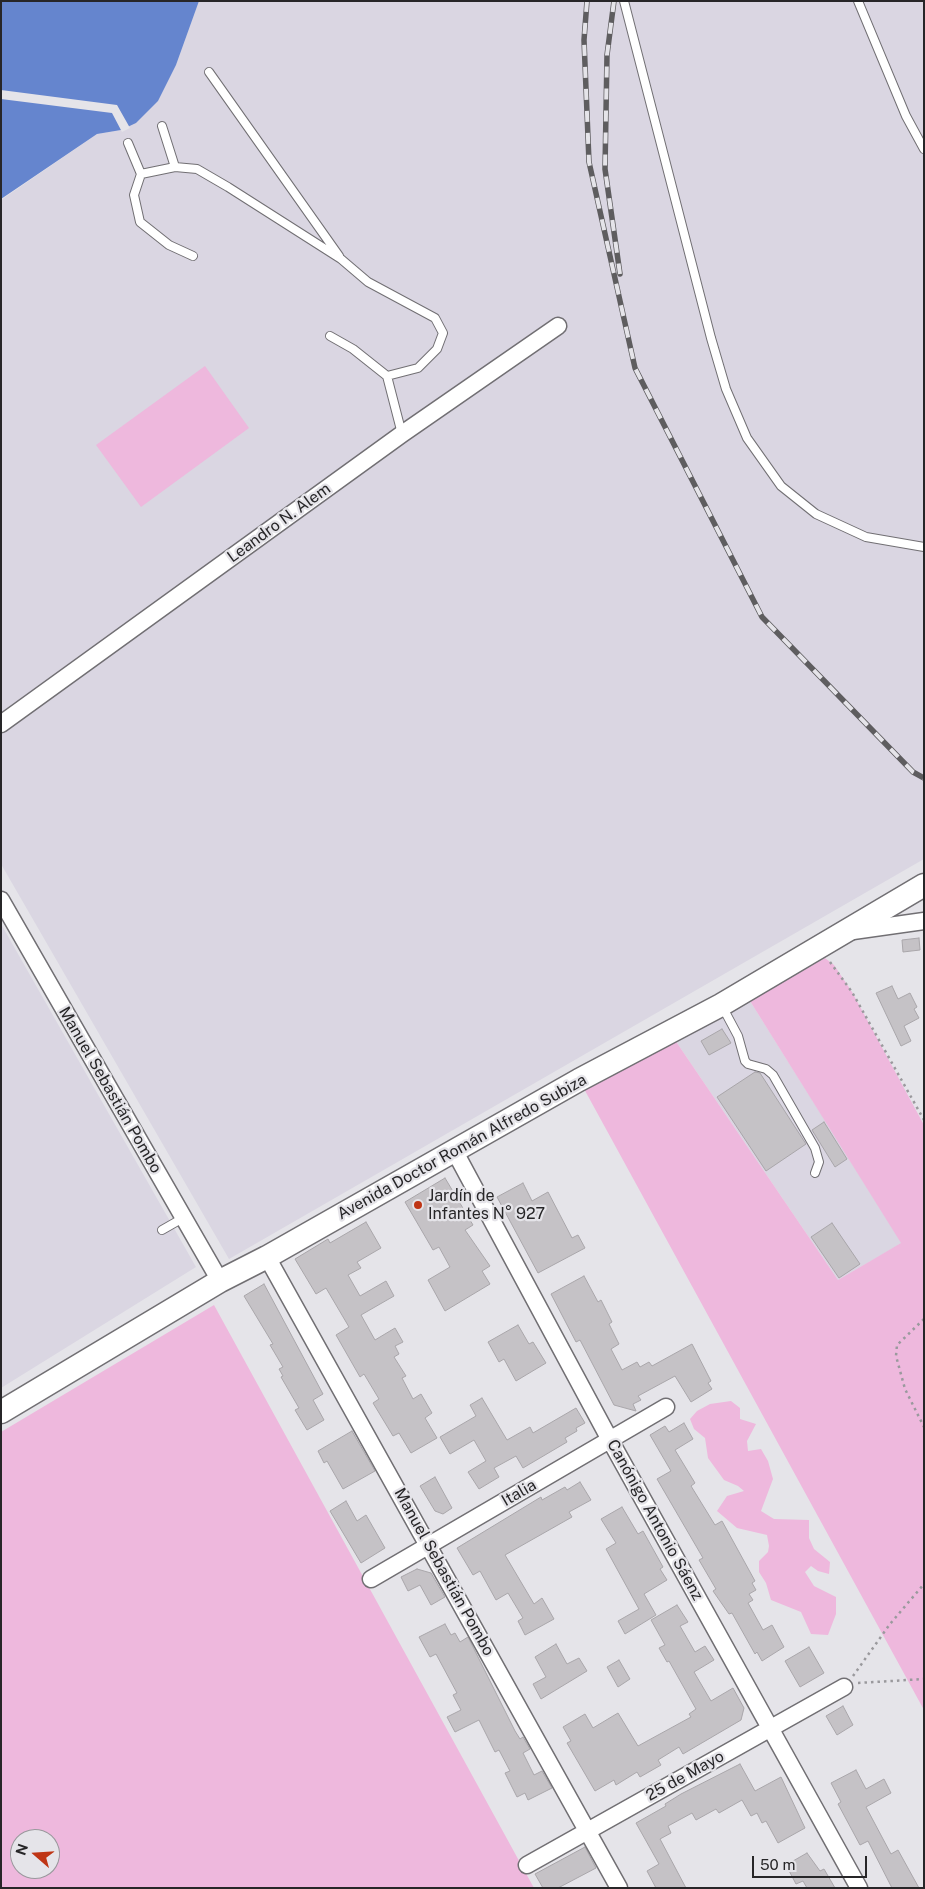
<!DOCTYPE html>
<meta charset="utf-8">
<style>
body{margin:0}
#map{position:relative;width:925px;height:1889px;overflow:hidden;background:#e5e4e9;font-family:"Public Sans",sans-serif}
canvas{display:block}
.frame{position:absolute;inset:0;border:2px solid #272628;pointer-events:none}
.north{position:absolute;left:10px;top:1829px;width:50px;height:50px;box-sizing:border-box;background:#e5e4e9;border:1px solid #99989c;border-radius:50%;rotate:289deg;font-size:14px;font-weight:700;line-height:20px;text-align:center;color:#272628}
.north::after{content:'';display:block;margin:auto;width:18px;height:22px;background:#bf3515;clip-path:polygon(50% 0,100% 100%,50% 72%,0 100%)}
.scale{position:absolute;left:752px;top:1856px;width:115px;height:22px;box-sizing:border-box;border:2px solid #272628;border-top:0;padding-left:6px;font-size:15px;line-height:18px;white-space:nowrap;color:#272628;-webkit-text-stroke:4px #e5e4e9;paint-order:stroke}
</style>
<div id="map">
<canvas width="925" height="1889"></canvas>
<div class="frame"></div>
<div class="north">N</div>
<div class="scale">50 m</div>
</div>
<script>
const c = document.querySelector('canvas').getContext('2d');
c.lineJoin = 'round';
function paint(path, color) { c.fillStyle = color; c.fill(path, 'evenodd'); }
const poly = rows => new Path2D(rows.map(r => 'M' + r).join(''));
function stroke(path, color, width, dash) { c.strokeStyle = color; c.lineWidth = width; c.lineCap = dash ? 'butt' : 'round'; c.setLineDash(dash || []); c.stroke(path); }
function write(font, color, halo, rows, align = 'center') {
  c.font = font + ' "Public Sans",sans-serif'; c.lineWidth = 4.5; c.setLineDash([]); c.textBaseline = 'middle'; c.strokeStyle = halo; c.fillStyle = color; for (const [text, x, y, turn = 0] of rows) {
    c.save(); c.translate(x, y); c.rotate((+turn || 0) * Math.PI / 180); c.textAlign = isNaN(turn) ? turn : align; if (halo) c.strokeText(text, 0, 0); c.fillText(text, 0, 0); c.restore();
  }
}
paint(poly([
 [199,1,924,1,924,859,229,1259,1,864,1,200,97,134,121,130,158,101,176,65],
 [1,924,196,1267,1,1388],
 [750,1001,902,1243,838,1280,675,1040]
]), '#dad6e2');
paint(poly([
 [205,366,249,428,141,507,96,445],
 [825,958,834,965,852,992,924,1125,924,1710,583,1087,675,1040,838,1280,901,1243,750,1001],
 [214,1305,534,1888,1,1888,1,1432],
 [20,1839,50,1839,50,1869,20,1869],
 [731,1401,740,1408,740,1419,756,1424,747,1441,748,1451,761,1449,768,1461,773,1479,761,1511,774,1519,809,1520,809,1538,814,1549,830,1562,829,1574,818,1571,811,1566,805,1572,814,1586,836,1597,836,1614,828,1635,811,1634,801,1612,771,1600,766,1583,759,1572,759,1561,768,1552,769,1546,767,1535,737,1528,717,1511,727,1496,744,1491,738,1486,724,1480,708,1458,705,1438,694,1429,690,1419,697,1411,710,1404]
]), '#eeb8dd');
paint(poly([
 [1,1,199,1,176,65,158,101,136,123,121,130,97,134,1,199]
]), '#6585ce');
paint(poly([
 [1,90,117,105,130,128,122,132,112,113,1,99]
]), '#e5e4e9');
const building = poly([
 [919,938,920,950,903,952,902,940,919,938],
 [892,986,898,999,910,993,917,1007,914,1009,919,1018,904,1026,911,1041,901,1046,876,993,892,986],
 [722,1029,731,1043,709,1055,701,1041,722,1029],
 [755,1072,760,1073,806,1144,766,1171,717,1097,755,1072],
 [824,1122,847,1159,835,1167,812,1130,824,1122],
 [445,1178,473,1225,465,1230,490,1266,482,1271,490,1284,445,1311,428,1280,450,1267,439,1247,433,1250,405,1202,445,1178],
 [523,1183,532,1201,548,1192,572,1238,578,1235,585,1248,538,1273,497,1197,523,1183],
 [366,1222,381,1248,357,1262,361,1268,348,1275,360,1296,386,1281,394,1296,361,1315,375,1340,395,1328,403,1342,395,1346,399,1354,394,1357,406,1376,402,1378,413,1399,421,1394,432,1413,425,1418,437,1438,411,1453,399,1433,393,1436,373,1403,379,1399,364,1374,360,1377,336,1335,349,1327,326,1288,316,1294,295,1259,328,1239,330,1243,366,1222],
 [832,1223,860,1264,839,1278,811,1237,832,1223],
 [584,1276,598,1302,601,1300,612,1322,609,1324,619,1344,611,1349,622,1370,637,1362,640,1367,649,1362,652,1366,692,1344,711,1381,708,1383,712,1389,691,1402,675,1376,638,1396,641,1400,633,1404,636,1411,614,1405,580,1340,576,1342,551,1294,584,1276],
 [264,1284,323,1394,313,1400,324,1420,307,1430,295,1410,299,1408,281,1377,283,1376,279,1369,283,1367,270,1345,273,1344,244,1296,264,1284],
 [518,1325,529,1344,533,1342,546,1363,516,1381,504,1359,499,1362,488,1342,518,1325],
 [482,1398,507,1440,530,1427,533,1433,576,1408,585,1423,576,1428,577,1431,565,1438,567,1442,523,1468,516,1456,494,1468,499,1477,479,1489,468,1472,486,1461,474,1440,450,1454,440,1437,476,1416,470,1405,482,1398],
 [684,1423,693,1439,675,1450,695,1483,691,1486,715,1525,722,1521,755,1581,752,1583,756,1590,749,1594,753,1600,748,1603,763,1630,772,1625,784,1647,762,1661,757,1652,755,1654,732,1613,729,1614,713,1591,716,1589,699,1560,703,1558,657,1479,671,1471,650,1435,665,1426,669,1432,684,1423],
 [352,1431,375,1471,343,1489,327,1461,324,1463,318,1451,352,1431],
 [435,1477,452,1508,443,1514,435,1511,420,1486,435,1477],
 [580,1482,591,1500,569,1512,572,1517,505,1555,534,1604,542,1598,554,1619,525,1635,518,1621,523,1618,508,1593,496,1600,480,1571,473,1575,457,1548,541,1497,542,1500,565,1487,567,1490,580,1482],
 [346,1501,357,1521,366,1515,385,1548,361,1563,330,1511,346,1501],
 [622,1507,638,1534,643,1531,663,1567,660,1569,667,1580,644,1594,656,1615,625,1634,618,1621,639,1609,606,1549,616,1543,601,1519,622,1507],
 [417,1569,431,1573,445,1597,431,1605,420,1585,408,1591,401,1577,417,1569],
 [677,1605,688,1622,680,1626,695,1652,705,1646,714,1660,694,1672,711,1701,733,1688,744,1708,741,1720,683,1754,679,1747,658,1760,661,1765,640,1777,637,1772,616,1785,614,1780,595,1791,567,1743,571,1741,563,1727,585,1714,593,1728,618,1713,638,1746,691,1717,689,1714,696,1709,669,1661,667,1662,659,1648,665,1645,651,1620,677,1605],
 [445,1624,451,1635,455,1633,460,1642,468,1637,515,1731,520,1739,523,1737,530,1749,523,1753,534,1775,542,1771,552,1788,528,1800,525,1793,517,1797,505,1773,510,1771,499,1750,495,1752,479,1720,455,1732,447,1717,461,1710,453,1695,457,1693,436,1654,430,1657,419,1637,445,1624],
 [556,1644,567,1664,579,1658,587,1671,541,1699,533,1684,546,1677,535,1657,556,1644],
 [809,1647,824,1673,800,1687,785,1661,809,1647],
 [619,1660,630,1679,618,1687,607,1667,619,1660],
 [843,1706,853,1725,837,1735,826,1716,843,1706],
 [740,1764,755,1791,781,1777,805,1828,778,1843,766,1821,762,1823,757,1813,751,1816,742,1800,719,1813,716,1809,696,1820,692,1813,668,1826,671,1833,660,1839,686,1888,656,1888,647,1871,659,1864,636,1823,666,1806,665,1804,681,1794,740,1764],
 [856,1770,866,1789,884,1779,891,1793,866,1807,891,1854,898,1850,919,1888,892,1888,868,1841,860,1845,838,1804,841,1802,831,1783,856,1770],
 [585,1847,596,1868,558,1888,543,1888,535,1874,585,1847],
 [807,1853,820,1871,824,1869,835,1888,807,1888,803,1881,796,1884,786,1865,807,1853]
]);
paint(building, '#c5c2c6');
stroke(building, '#a9a6aa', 1);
const service = poly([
 [624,1,711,338,726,389,747,438,781,486,816,514,866,537,924,547],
 [858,1,906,116,924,149],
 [209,72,339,256],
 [162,126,175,167],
 [128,143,141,174,175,167,197,169,228,187,341,259,368,282,435,318,443,333,437,349,418,368,387,376],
 [141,174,134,195,140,222,169,245,193,256],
 [330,336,353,349,387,376,402,434],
 [722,1006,738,1036,745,1061,748,1064,766,1069,773,1075,815,1148,819,1162,815,1173],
 [162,1230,183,1218]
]);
const minor = poly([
 [1,724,402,434,558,326],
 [1,900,220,1281],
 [853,931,924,921],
 [454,1150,610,1440,859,1888],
 [267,1257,619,1888],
 [371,1579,666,1407],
 [527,1865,844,1687]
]);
const secondary = poly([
 [1,1412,220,1281,267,1257,579,1080,721,1005,924,885]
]);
stroke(service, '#716f73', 10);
stroke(minor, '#716f73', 19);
stroke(secondary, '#716f73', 25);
stroke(poly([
 [830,962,852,992,924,1120],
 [924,1319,897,1345,896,1356,905,1389,924,1427],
 [853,1676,890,1624,924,1584],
 [858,1683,924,1679]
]), '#9a999d', 2.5, [2.5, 4]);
stroke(service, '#fff', 8);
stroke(minor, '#fff', 16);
stroke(secondary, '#fff', 22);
const rail = poly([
 [587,1,584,40,589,162,635,368,762,617,913,772,924,778],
 [614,1,607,55,605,169,620,274]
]);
stroke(rail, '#5e5d5f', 5.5);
stroke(rail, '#e5e4e9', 4, [11]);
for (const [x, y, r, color] of [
 [418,1205,5,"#bf3515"]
]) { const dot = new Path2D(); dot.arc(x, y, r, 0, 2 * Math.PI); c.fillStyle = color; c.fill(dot); stroke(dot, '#e5e4e9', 2); }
write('16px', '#272628', '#e5e4e9', [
 ["Leandro N. Alem",279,523,-36],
 ["Manuel Sebastián Pombo",110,1090,60],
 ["Avenida Doctor Román Alfredo Subiza",462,1147,-29],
 ["Italia",519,1493,-30],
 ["Canónigo Antonio Sáenz",655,1520,61],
 ["Manuel Sebastián Pombo",444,1572,61],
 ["25 de Mayo",685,1776,-29]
]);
write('16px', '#272628', '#e5e4e9', [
 ["Jardín de",428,1196],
 ["Infantes N° 927",428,1214]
], 'left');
</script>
